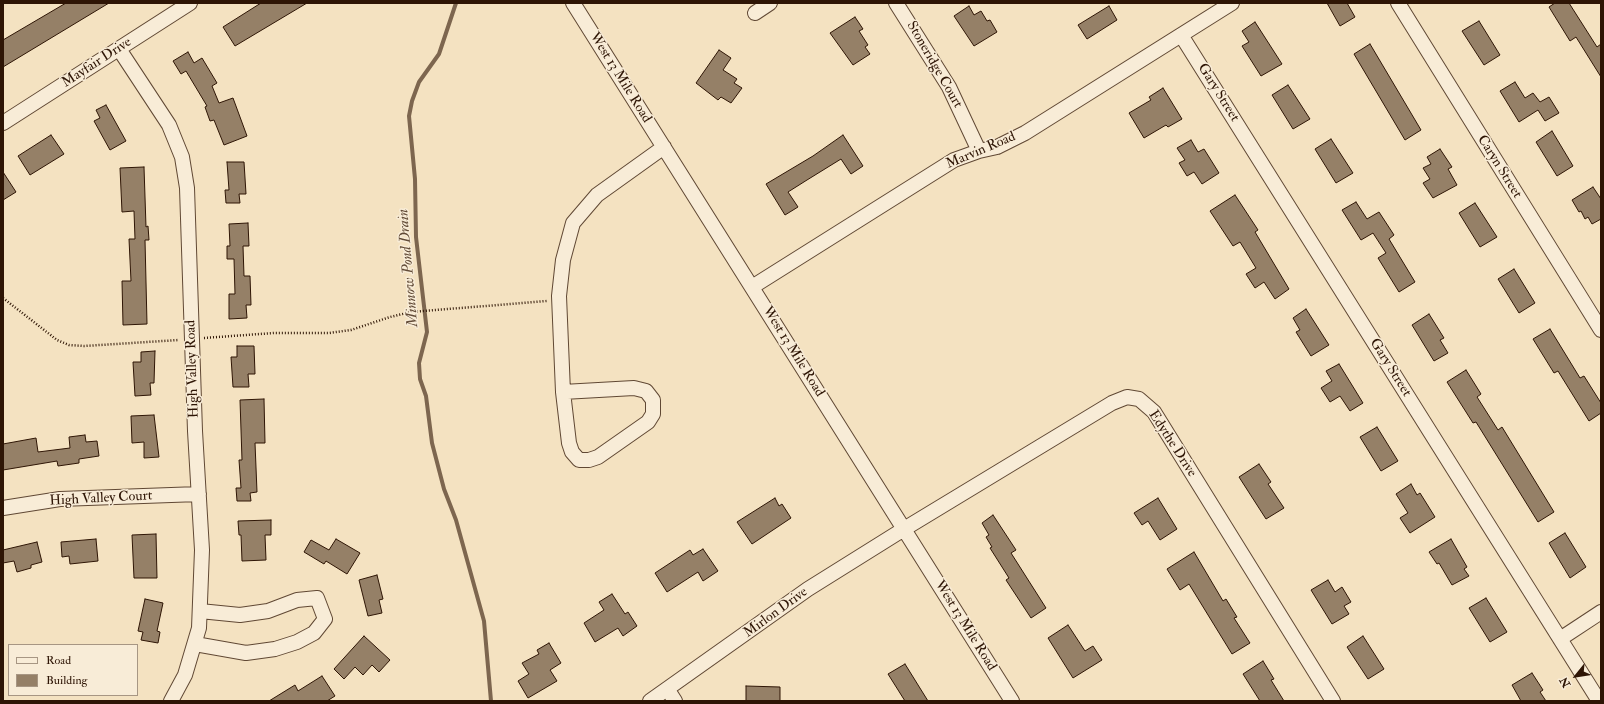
<!DOCTYPE html>
<style>
body{margin:0}
#map{position:relative;width:1604px;height:704px;overflow:hidden;background:#f4e2c1;font-family:"IM FELL Double Pica",serif}
canvas{display:block}
.frame{position:absolute;inset:0;border:4px solid #2e1505;pointer-events:none}
.legend{position:absolute;left:8px;top:644px;width:130px;height:52px;box-sizing:border-box;background:#f8ecd7;border:1px solid #a79683;margin:0;padding:5px 7px;list-style:none;font-size:12px;color:#2e1505}
.legend li{display:flex;align-items:center;gap:8px;height:20px}
.legend b{width:20px;border:1px solid #a79683}
.north{position:absolute;left:1556px;top:656px;width:40px;height:40px;-webkit-text-stroke:3px #f8ecd7;paint-order:stroke;rotate:240deg;font-size:11px;font-weight:700;line-height:16px;text-align:center;color:#2e1505}
.north::after{content:'';display:block;margin:auto;width:14px;height:18px;background:#2e1505;clip-path:polygon(50% 0,100% 100%,50% 72%,0 100%)}
</style>
<div id="map">
<canvas width="1604" height="704"></canvas>
<div class="frame"></div>
<ul class="legend">
<li><b style="height:5px;background:#f8ecd7"></b>Road</li>
<li><b style="height:11px;background:#958067"></b>Building</li>
</ul>
<div class="north">N</div>
</div>
<script>
const c = document.querySelector('canvas').getContext('2d');
c.lineJoin = 'round';
const poly = rows => new Path2D(rows.map(r => 'M' + r).join(''));
function stroke(path, color, width, dash) { c.strokeStyle = color; c.lineWidth = width; c.lineCap = dash ? 'butt' : 'round'; c.setLineDash(dash || []); c.stroke(path); }
function paint(path, color) { c.fillStyle = color; c.fill(path, 'evenodd'); }
function write(font, color, halo, rows, align = 'center') {
  c.font = font + ' "IM FELL Double Pica",serif'; c.lineWidth = 3; c.setLineDash([]); c.textBaseline = 'middle'; c.strokeStyle = halo; c.fillStyle = color; for (const [text, x, y, turn = 0] of rows) {
    c.save(); c.translate(x, y); c.rotate((+turn || 0) * Math.PI / 180); c.textAlign = isNaN(turn) ? turn : align; if (halo) c.strokeText(text, 0, 0); c.fillText(text, 0, 0); c.restore();
  }
}
stroke(poly([
 [456,3,439,54,419,82,412,101,409,116,415,179,416,237,427,332,419,363,420,379,426,396,432,443,444,489,456,520,484,621,491,701]
]), '#7d664f', 4);
const building = poly([
 [66,3,109,3,3,67,3,40,66,3],
 [261,3,307,3,235,46,223,27,261,3],
 [1327,3,1347,3,1355,17,1340,26,1327,3],
 [1555,3,1569,3,1597,47,1601,44,1601,77,1576,37,1570,41,1549,7,1555,3],
 [969,6,974,15,981,11,987,21,990,20,997,32,974,46,954,16,969,6],
 [1109,6,1117,20,1087,39,1078,25,1109,6],
 [855,17,863,29,859,31,868,45,865,47,870,54,853,65,830,33,855,17],
 [1479,21,1500,55,1484,65,1462,31,1479,21],
 [1255,22,1282,64,1261,76,1242,46,1249,42,1242,31,1255,22],
 [1370,44,1421,130,1405,140,1354,54,1370,44],
 [719,50,731,58,723,70,737,79,734,83,742,88,731,103,721,97,718,100,696,83,719,50],
 [188,52,194,63,202,58,217,83,212,86,219,103,233,98,247,136,224,145,214,120,210,121,205,107,207,106,186,71,181,74,173,61,188,52],
 [1515,82,1525,98,1533,93,1540,102,1549,97,1559,113,1545,121,1538,110,1519,122,1500,91,1515,82],
 [1288,85,1310,119,1293,129,1272,95,1288,85],
 [1163,88,1182,119,1168,127,1166,125,1144,138,1129,113,1151,100,1149,97,1163,88],
 [106,105,126,141,110,150,94,121,100,118,96,110,106,105],
 [1552,131,1573,166,1557,176,1536,142,1552,131],
 [51,135,64,154,30,175,18,156,51,135],
 [843,135,863,166,851,174,841,159,807,180,788,192,798,207,785,215,766,184,813,156,843,135],
 [1331,139,1353,173,1336,183,1315,149,1331,139],
 [1191,140,1198,152,1204,149,1219,173,1202,184,1194,172,1187,176,1179,163,1185,160,1177,148,1191,140],
 [1440,149,1452,167,1448,169,1457,185,1433,198,1423,183,1430,179,1423,168,1431,164,1427,157,1440,149],
 [227,162,244,162,246,194,239,194,240,203,226,203,225,190,229,190,227,162],
 [144,167,146,227,148,226,149,240,145,240,147,324,123,325,122,281,131,281,129,239,135,239,134,211,122,212,120,168,144,167],
 [3,172,16,192,3,200,3,172],
 [1593,187,1601,199,1601,219,1592,224,1588,217,1585,219,1581,211,1579,212,1572,200,1593,187],
 [1235,195,1258,230,1255,232,1289,289,1275,299,1264,282,1255,288,1246,274,1256,268,1240,242,1233,246,1210,211,1235,195],
 [1356,202,1367,219,1379,212,1394,235,1389,239,1415,282,1399,292,1378,258,1386,253,1373,233,1361,240,1342,210,1356,202],
 [1475,203,1497,237,1480,247,1459,213,1475,203],
 [248,223,249,246,243,246,244,276,250,276,251,305,246,305,247,318,229,319,229,294,235,294,234,259,227,259,227,246,230,246,229,224,248,223],
 [1514,269,1535,303,1519,313,1498,279,1514,269],
 [1306,309,1329,345,1311,356,1296,332,1300,330,1293,318,1306,309],
 [1429,314,1444,338,1440,340,1448,353,1434,361,1412,325,1429,314],
 [1550,329,1580,378,1584,376,1601,403,1601,413,1589,421,1558,371,1554,373,1533,339,1550,329],
 [237,346,254,346,255,374,248,374,249,387,233,387,231,357,237,357,237,346],
 [155,351,154,383,150,383,151,395,135,396,133,362,141,362,141,352,155,351],
 [1339,364,1363,403,1350,411,1340,396,1330,402,1321,388,1332,381,1326,371,1339,364],
 [1466,370,1481,394,1477,397,1498,430,1502,427,1554,512,1538,522,1476,422,1473,423,1447,382,1466,370],
 [264,399,265,443,255,443,257,492,250,493,251,501,237,501,236,488,241,488,239,460,242,460,240,400,264,399],
 [154,415,159,457,144,458,144,442,132,443,131,416,154,415],
 [1377,427,1398,461,1381,471,1360,437,1377,427],
 [85,435,86,442,97,441,99,456,79,459,79,463,58,466,57,461,3,470,3,444,36,438,38,452,70,448,69,437,85,435],
 [1259,464,1271,482,1268,484,1284,508,1266,519,1239,477,1259,464],
 [1411,484,1417,495,1420,493,1435,517,1410,533,1400,518,1408,513,1396,494,1411,484],
 [775,498,779,506,782,504,791,518,752,544,737,522,775,498],
 [1158,498,1177,529,1160,540,1148,521,1142,525,1134,513,1158,498],
 [993,515,1016,550,1011,553,1046,608,1031,618,1006,580,1009,578,990,548,992,547,986,537,989,535,982,523,993,515],
 [271,520,271,535,265,535,266,560,242,561,241,535,239,535,238,521,271,520],
 [1565,533,1586,567,1570,578,1549,543,1565,533],
 [156,534,157,578,134,578,132,535,156,534],
 [96,539,98,561,70,564,69,556,62,557,61,542,96,539],
 [336,539,360,553,347,574,326,561,324,564,304,552,311,540,329,550,336,539],
 [1451,539,1467,567,1464,569,1469,576,1452,585,1439,563,1437,564,1429,552,1451,539],
 [37,542,42,562,31,565,31,568,17,572,14,561,3,563,3,550,37,542],
 [703,549,718,571,703,581,698,572,667,592,655,573,690,550,693,555,703,549],
 [1194,552,1223,601,1226,599,1237,617,1234,618,1250,643,1232,654,1189,584,1180,590,1167,569,1194,552],
 [377,575,383,599,379,600,382,613,368,616,359,580,377,575],
 [1328,580,1335,592,1342,587,1351,602,1344,606,1349,614,1332,624,1311,590,1328,580],
 [612,594,625,614,628,612,637,626,623,636,618,628,595,642,584,623,604,610,599,602,612,594],
 [1486,598,1507,632,1490,642,1469,608,1486,598],
 [145,599,163,603,157,631,160,632,158,643,141,640,143,632,138,631,145,599],
 [1068,625,1085,651,1093,646,1102,660,1073,678,1048,638,1068,625],
 [364,636,390,660,379,672,372,665,363,675,355,667,344,679,334,669,364,636],
 [1363,636,1384,669,1368,679,1347,647,1363,636],
 [549,643,561,663,550,670,557,681,528,698,518,681,529,674,522,663,539,654,537,650,549,643],
 [1263,661,1274,679,1271,680,1284,701,1260,701,1243,674,1263,661],
 [905,664,928,701,905,701,888,674,905,664],
 [1532,673,1543,690,1540,692,1546,701,1521,701,1512,685,1532,673],
 [322,676,335,696,327,701,269,701,295,685,298,691,322,676],
 [746,686,780,687,780,701,746,701,746,686]
]);
paint(building, '#958067');
stroke(building, '#2e1505', 1);
const minor = poly([
 [573,3,1012,701],
 [896,3,949,87,979,151],
 [1398,3,1601,330],
 [755,13,770,3],
 [1181,35,1599,701],
 [119,49,169,125,182,157,187,188,195,431,202,550,199,628,185,675,171,701],
 [3,123,190,3],
 [752,287,954,160,979,151,997,147,1025,133,1232,3],
 [634,388,646,391,653,400,653,414,648,422,598,457,589,460,579,460,572,452,569,443,563,392,634,388],
 [563,392,559,296,563,260,573,223,597,195,664,147],
 [3,508,60,499,199,494],
 [1560,639,1601,612],
 [195,644,246,653,275,649,297,642,314,633,325,619,317,598,297,600,268,611,240,615,200,611],
 [668,690,675,701],
 [650,701,808,589,904,529,1112,403,1127,397,1139,399,1154,412,1333,701]
]);
stroke(minor, '#604834', 16);
stroke(poly([
 [3,298,57,340,69,345,84,346,179,340],
 [204,338,274,333,329,333,351,330,390,317,411,312,547,301]
]), '#2e1505', 2.5, [1, 2]);
stroke(minor, '#f8ecd7', 14);
write('14px', '#2e1505', '#f8ecd7', [
 ["Mayfair Drive",97,63,-33],
 ["Stoneridge Court",934,65,60],
 ["West 13 Mile Road",620,78,58],
 ["Gary Street",1218,93,58],
 ["Marvin Road",981,151,-23],
 ["Caryn Street",1499,167,58],
 ["West 13 Mile Road",793,352,58],
 ["Gary Street",1390,368,58],
 ["High Valley Road",193,369,-92],
 ["Edythe Drive",1172,444,57],
 ["High Valley Court",101,499,-3],
 ["Mirlon Drive",776,613,-36],
 ["West 13 Mile Road",965,626,58]
]);
write('italic 15px', '#624b37', '#f8ecd7', [
 ["Minnow Pond Drain",409,268,-95]
]);
</script>
